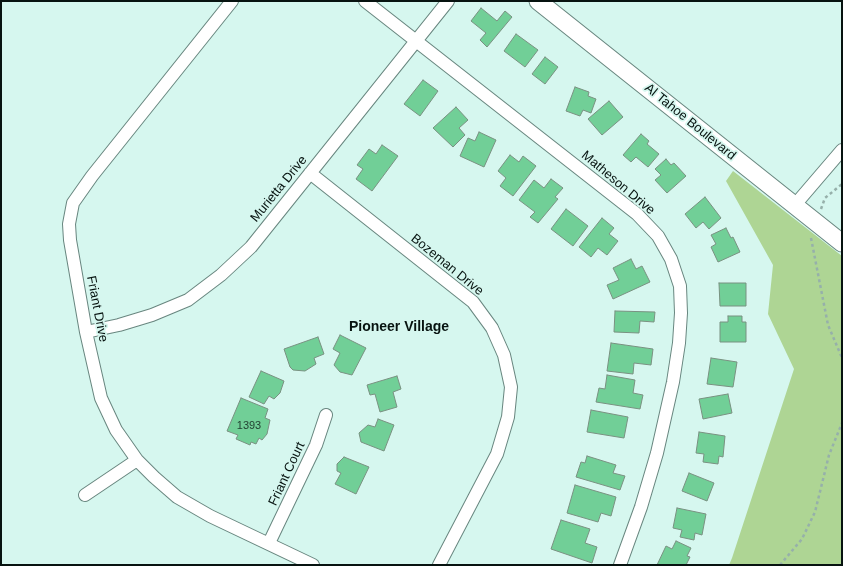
<!DOCTYPE html>
<style>
body{margin:0}
#map{position:relative;width:843px;height:566px;overflow:hidden;background:#d6f7ef;font-family:Helvetica,sans-serif}
canvas{display:block}
.frame{position:absolute;inset:0;border:2px solid #071310;pointer-events:none}
</style>
<div id="map">
<canvas width="843" height="566"></canvas>
<div class="frame"></div>
</div>
<script>
const c = document.querySelector('canvas').getContext('2d');
c.lineJoin = 'round';
function paint(path, color) { c.fillStyle = color; c.fill(path, 'evenodd'); }
const poly = rows => new Path2D(rows.map(r => 'M' + r).join(''));
function stroke(path, color, width, dash) { c.strokeStyle = color; c.lineWidth = width; c.lineCap = dash ? 'butt' : 'round'; c.setLineDash(dash || []); c.stroke(path); }
function write(font, color, halo, rows, align = 'center') {
  c.font = font + ' Helvetica,sans-serif'; c.lineWidth = 3.5; c.setLineDash([]); c.textBaseline = 'middle'; c.strokeStyle = halo; c.fillStyle = color; for (const [text, x, y, turn = 0] of rows) {
    c.save(); c.translate(x, y); c.rotate((+turn || 0) * Math.PI / 180); c.textAlign = isNaN(turn) ? turn : align; if (halo) c.strokeText(text, 0, 0); c.fillText(text, 0, 0); c.restore();
  }
}
paint(poly([
 [733,171,842,256,842,565,729,565,732,558,794,369,768,314,773,265,726,181]
]), '#aed594');
const building = poly([
 [481,8,497,21,505,11,512,17,487,47,480,40,486,33,471,21,481,8],
 [516,34,538,50,525,67,504,51,516,34],
 [545,57,558,67,545,84,532,74,545,57],
 [423,80,438,91,420,116,404,104,423,80],
 [575,87,589,92,588,96,596,99,591,113,583,110,580,116,566,111,575,87],
 [609,101,623,117,602,135,588,119,609,101],
 [456,107,468,120,459,128,465,135,453,147,433,128,456,107],
 [479,132,496,140,484,167,460,156,468,138,475,141,479,132],
 [641,134,649,141,647,144,659,154,648,167,636,157,631,162,623,155,641,134],
 [382,145,398,156,372,191,356,179,363,169,357,165,369,149,376,154,382,145],
 [510,155,519,162,523,156,536,166,513,196,500,186,506,178,498,171,510,155],
 [666,159,671,165,674,163,686,176,667,193,655,180,661,175,655,169,666,159],
 [551,179,563,188,555,197,558,199,538,223,530,217,535,212,519,200,534,180,544,188,551,179],
 [705,197,721,218,709,229,703,222,696,228,685,214,705,197],
 [566,209,588,226,573,246,551,229,566,209],
 [602,218,614,228,609,234,618,241,607,255,598,248,591,257,579,247,602,218],
 [726,228,731,238,733,237,740,252,718,262,711,247,716,244,711,235,726,228],
 [631,259,636,269,642,266,650,282,613,299,607,285,619,280,613,268,631,259],
 [719,283,746,283,746,306,720,306,719,283],
 [615,311,655,312,654,322,640,321,639,333,614,332,615,311],
 [728,316,742,316,742,322,746,322,746,342,720,342,720,322,728,322,728,316],
 [340,335,366,348,352,375,340,372,334,365,340,353,333,349,340,335],
 [318,337,324,354,314,358,316,364,305,371,293,370,290,367,284,349,318,337],
 [611,343,653,349,651,365,634,363,633,374,607,371,611,343],
 [711,358,737,362,733,387,707,384,711,358],
 [261,371,284,381,280,393,274,399,269,396,264,404,249,397,261,371],
 [607,375,635,380,633,393,643,395,640,409,596,402,599,388,605,389,607,375],
 [397,376,401,389,393,392,397,407,380,412,375,394,370,395,367,385,397,376],
 [728,394,732,413,703,419,699,399,728,394],
 [241,398,268,409,265,418,270,420,267,434,262,440,259,438,256,444,251,442,250,445,236,439,238,435,227,431,241,398],
 [591,410,628,417,624,438,587,432,591,410],
 [378,419,394,425,384,451,361,442,359,433,368,425,375,427,378,419],
 [699,432,725,436,723,457,719,456,718,464,703,462,704,454,696,453,699,432],
 [587,456,616,465,613,473,625,476,620,490,576,477,581,462,585,463,587,456],
 [344,457,369,467,356,494,335,484,341,473,337,471,337,464,344,457],
 [689,473,714,483,707,501,682,491,689,473],
 [575,485,616,497,611,516,601,513,598,522,567,513,575,485],
 [677,508,706,514,702,535,695,533,694,540,680,537,682,530,673,528,677,508],
 [561,520,590,529,585,543,597,547,592,563,551,549,561,520],
 [676,541,691,548,687,556,690,557,686,565,657,565,666,546,672,549,676,541]
]);
paint(building, '#71cf97');
stroke(building, '#799181', 1);
const street = poly([
 [232,1,92,176,73,203,69,224,70,240,86,332,101,398,116,430,137,460,154,477,177,497,210,516,313,565],
 [365,1,637,214,658,236,671,259,680,286,681,313,679,343,673,382,657,453,641,507,620,565],
 [310,173,473,302,492,328,504,355,511,387,508,417,497,454,439,565],
 [794,206,842,150],
 [86,332,119,325,152,315,188,300,221,275,251,247,448,1],
 [85,495,137,460],
 [269,543,316,445,326,415]
]);
const secondary = poly([
 [538,1,842,243]
]);
stroke(street, '#68867f', 14);
stroke(secondary, '#68867f', 19);
stroke(poly([
 [821,209,825,198,842,184],
 [811,238,828,325,842,358],
 [780,565,802,539,815,512,829,455,842,423]
]), '#96b0aa', 2.5, [3, 3]);
stroke(street, '#fff', 12);
stroke(secondary, '#fff', 17);
write('11px', '#224232', null, [
 ["1393",249,426]
]);
write('13px', '#071310', '#d6f7ef', [
 ["Al Tahoe Boulevard",690,122,39],
 ["Matheson Drive",618,183,40],
 ["Murietta Drive",279,189,-51],
 ["Bozeman Drive",447,265,39],
 ["Friant Drive",97,309,79],
 ["Friant Court",287,474,-65]
]);
write('bold 14px', '#071310', '#d6f7ef', [
 ["Pioneer Village",399,327]
]);
</script>
